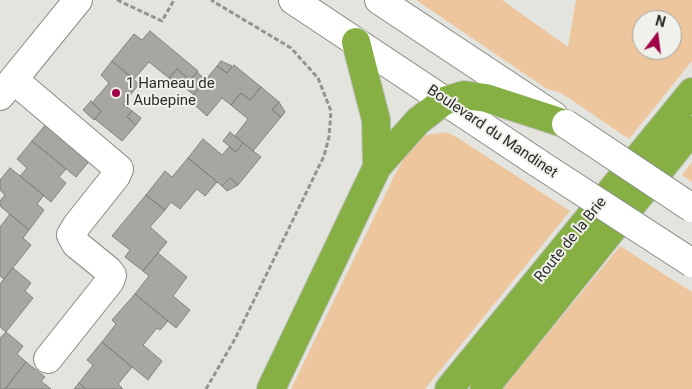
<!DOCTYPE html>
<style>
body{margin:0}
#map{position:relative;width:692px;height:389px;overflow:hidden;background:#e4e4df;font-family:Roboto,sans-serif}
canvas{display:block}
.north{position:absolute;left:632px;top:10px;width:50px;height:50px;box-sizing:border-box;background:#f1f1ec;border:1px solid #a2a29e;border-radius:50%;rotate:15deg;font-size:14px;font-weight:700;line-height:20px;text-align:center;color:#2c2c2a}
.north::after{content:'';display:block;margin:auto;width:18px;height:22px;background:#9f0449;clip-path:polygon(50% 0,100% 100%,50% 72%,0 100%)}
</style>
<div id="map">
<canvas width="692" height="389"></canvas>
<div class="north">N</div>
</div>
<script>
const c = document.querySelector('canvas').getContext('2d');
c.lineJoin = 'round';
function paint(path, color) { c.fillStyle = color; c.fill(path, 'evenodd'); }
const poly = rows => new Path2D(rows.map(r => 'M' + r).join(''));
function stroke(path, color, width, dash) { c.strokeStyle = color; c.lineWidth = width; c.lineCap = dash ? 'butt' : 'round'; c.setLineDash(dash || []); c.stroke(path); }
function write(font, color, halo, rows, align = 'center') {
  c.font = font + ' Roboto,sans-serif'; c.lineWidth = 4; c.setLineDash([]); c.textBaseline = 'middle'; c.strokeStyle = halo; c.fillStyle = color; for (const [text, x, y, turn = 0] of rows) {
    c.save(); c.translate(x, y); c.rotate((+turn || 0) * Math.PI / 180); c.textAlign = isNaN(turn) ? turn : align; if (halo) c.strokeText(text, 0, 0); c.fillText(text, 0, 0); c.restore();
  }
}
paint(poly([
 [416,0,502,0,568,47,576,0,692,0,692,61,629,139,561,93,547,89],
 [642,20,672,20,672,50,642,50],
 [446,132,458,138,570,211,425,389,291,389,396,172,409,151,426,135],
 [692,162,692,182,682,175],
 [620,246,692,292,692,389,502,389]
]), '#edc69e');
const building = poly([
 [150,31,198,71,190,80,177,69,169,78,149,62,134,79,112,61,134,34,142,40,150,31],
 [112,61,139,84,123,104,132,111,127,117,136,125,122,141,95,119,101,111,92,103,109,83,101,75,112,61],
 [221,61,232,66,227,73,217,66,221,61],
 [234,65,261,87,250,100,241,93,231,105,222,98,207,116,189,100,217,66,227,73,234,65],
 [177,69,190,80,183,89,169,78,177,69],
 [197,72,206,80,194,95,184,87,197,72],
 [261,87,279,102,272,110,281,117,253,151,235,136,248,119,231,105,241,93,250,100,261,87],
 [91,101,101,111,94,120,83,110,91,101],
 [279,102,285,112,281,117,272,110,279,102],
 [132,111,141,118,136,125,127,117,132,111],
 [47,123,91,159,76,177,32,141,47,123],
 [230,132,243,143,236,152,223,141,230,132],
 [203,139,222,155,229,147,236,152,243,143,261,157,238,185,230,178,222,186,188,158,203,139],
 [32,141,66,169,59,177,66,183,51,202,20,176,27,168,17,159,32,141],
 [188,158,217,182,205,196,197,189,180,209,171,202,165,210,146,195,165,171,172,177,188,158],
 [10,168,44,195,37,204,44,210,29,230,0,206,0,201,5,195,0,190,0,180,10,168],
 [230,178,238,185,227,191,222,186,230,178],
 [146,195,165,210,150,227,167,242,143,271,125,257,130,250,112,236,146,195],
 [10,214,29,230,23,238,31,245,4,279,0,276,0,227,10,214],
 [158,253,187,277,173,296,190,310,176,328,135,294,149,276,143,271,158,253],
 [13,268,31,283,25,291,33,298,6,332,0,327,0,284,13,268],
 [135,294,168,321,160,330,157,328,143,345,162,361,148,380,102,342,116,324,112,320,135,294],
 [6,332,23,346,17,354,26,362,5,389,0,389,0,338,6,332],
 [102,342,132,367,118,384,123,389,86,389,79,383,93,365,87,360,102,342],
 [26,362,45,377,41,381,51,389,5,389,26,362],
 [79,383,86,389,74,389,79,383]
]);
paint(building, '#a8a6a2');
stroke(building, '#83817d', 1);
const minor = poly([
 [14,80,119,169,116,176,77,225,71,235,76,244,108,270,112,275,110,281,48,359],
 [0,96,78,0]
]);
const tertiary = poly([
 [293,0,538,163],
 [379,0,554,116]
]);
const trunk = poly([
 [377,167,418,121,444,101,464,95,486,98,566,124],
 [271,389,377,167,376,120,356,42],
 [449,389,692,92],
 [484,389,692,130]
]);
stroke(minor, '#8a8a86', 30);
stroke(tertiary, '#8a8a86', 30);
stroke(trunk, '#c0c0bf', 30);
stroke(poly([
 [117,0,162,21,174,0],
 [206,389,235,339,324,156,329,137,331,111,318,78,291,48,211,0]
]), '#93938f', 3, [5, 2.5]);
stroke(minor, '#fff', 28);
stroke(tertiary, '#fff', 28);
stroke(trunk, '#86b044', 28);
const tertiaryBridge = poly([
 [566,124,692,208],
 [538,163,692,263]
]);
stroke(tertiaryBridge, '#8a8a86', 30, []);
stroke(tertiaryBridge, '#fff', 28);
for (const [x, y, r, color] of [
 [116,93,5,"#9f0449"]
]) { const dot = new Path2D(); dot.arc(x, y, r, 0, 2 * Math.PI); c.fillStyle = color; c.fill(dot); stroke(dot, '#f1f1ec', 2); }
write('15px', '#2c2c2a', '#f1f1ec', [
 ["1 Hameau de",126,84],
 ["l Aubepine",126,101]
], 'left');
write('15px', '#2c2c2a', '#f1f1ec', [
 ["Boulevard du Mandinet",492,132,34],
 ["Route de la Brie",571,240,-51]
]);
</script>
